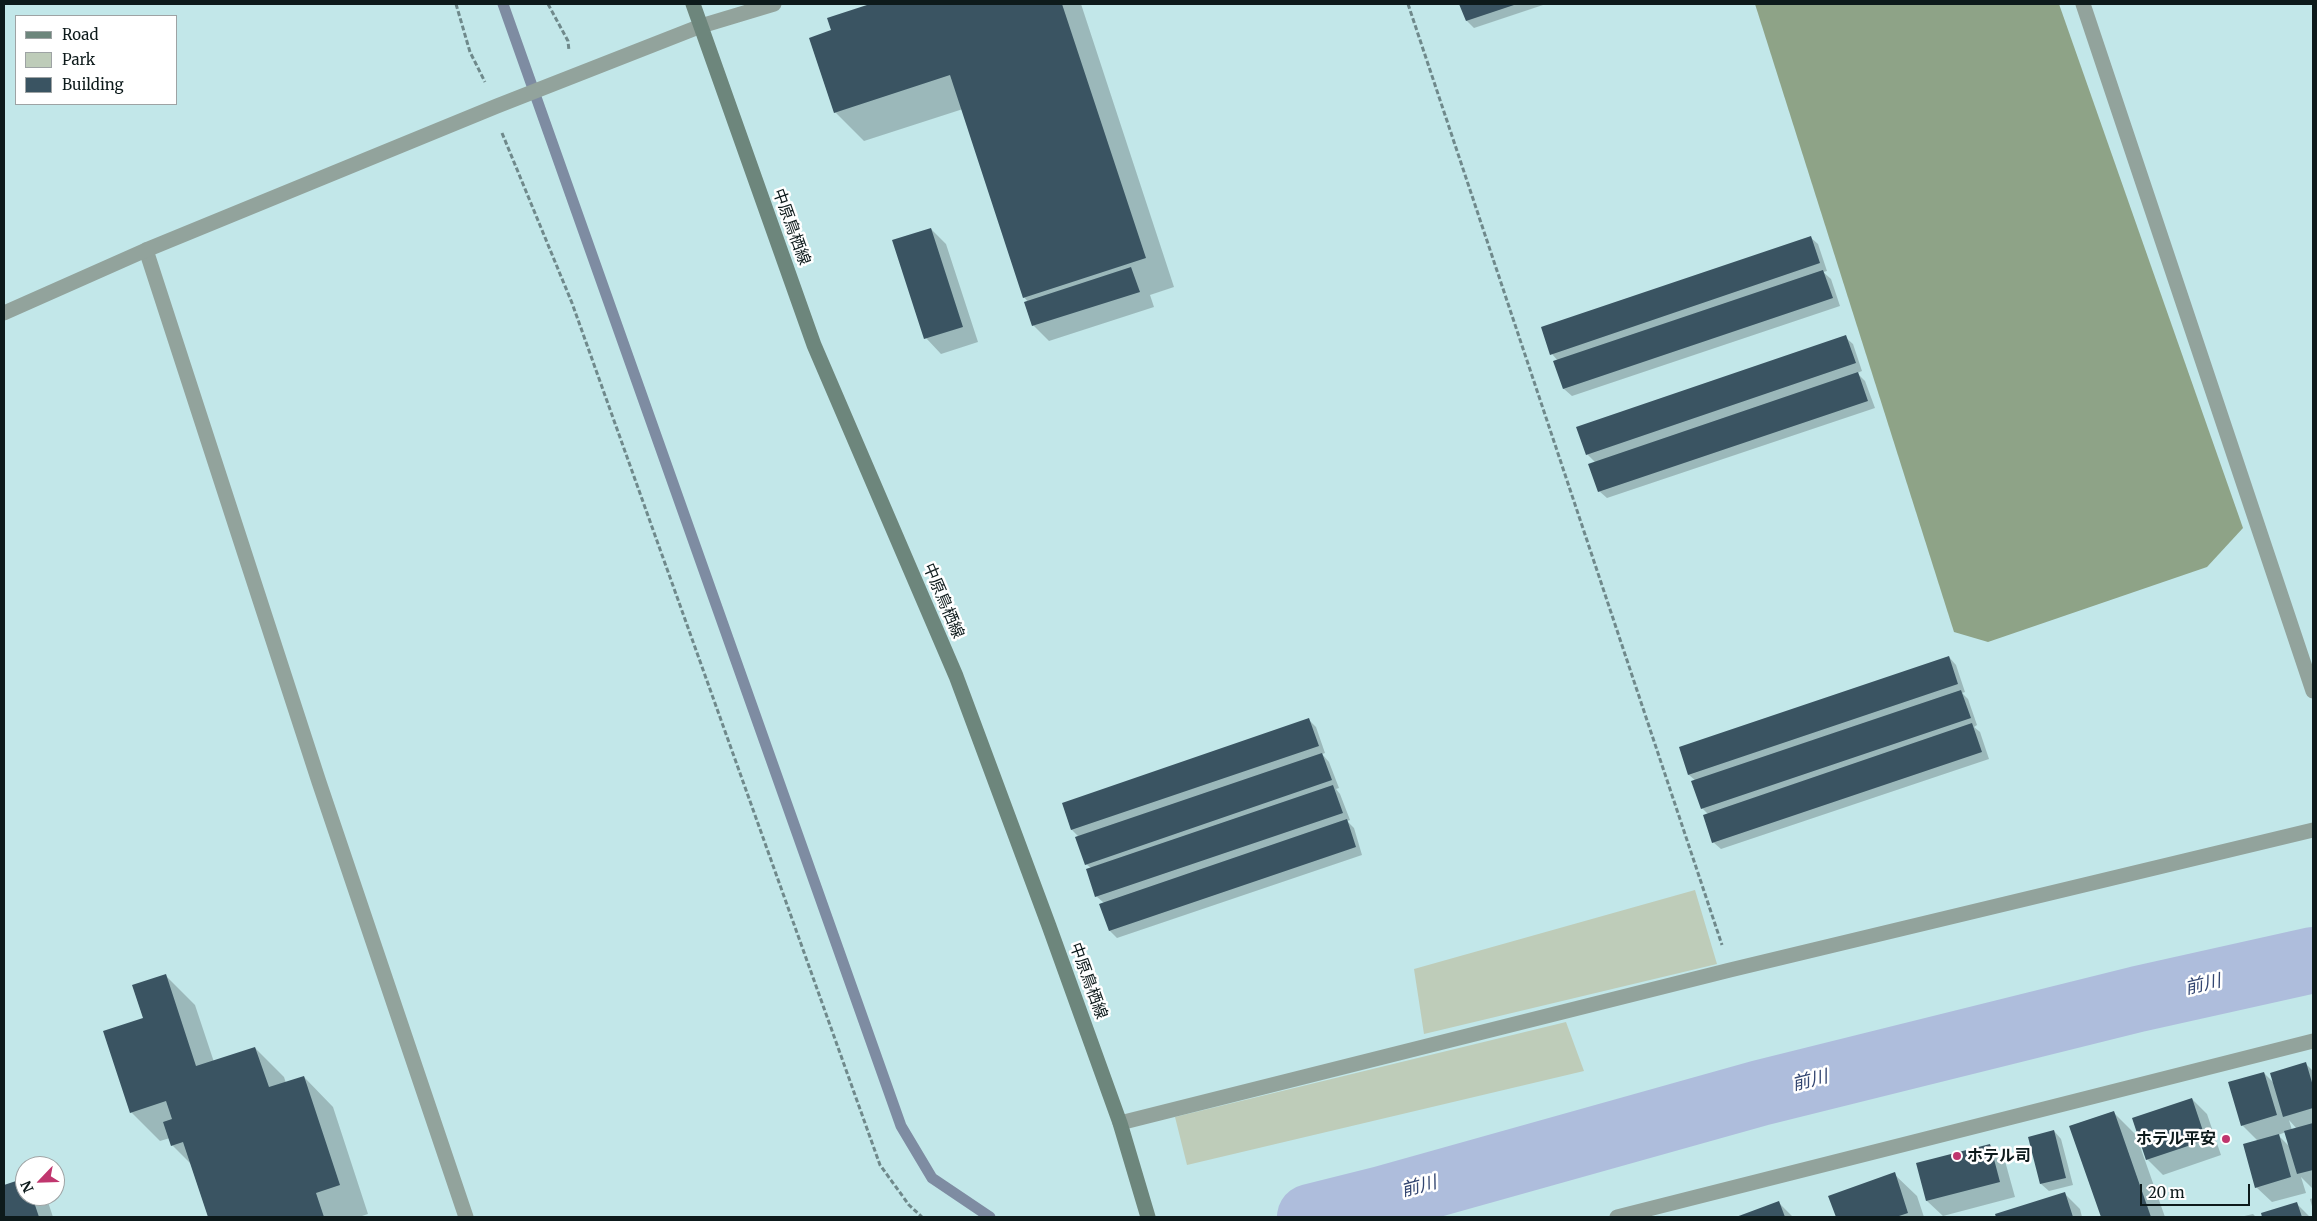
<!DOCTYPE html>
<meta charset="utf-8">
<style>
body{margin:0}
#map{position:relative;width:2317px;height:1221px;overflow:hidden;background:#c2e7e9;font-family:Merriweather,serif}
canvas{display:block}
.frame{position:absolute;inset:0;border:5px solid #0d1a1b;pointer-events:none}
.legend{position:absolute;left:15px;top:15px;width:162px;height:90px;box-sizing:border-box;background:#fff;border:1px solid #9ea3a4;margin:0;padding:6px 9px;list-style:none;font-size:15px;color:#0d1a1b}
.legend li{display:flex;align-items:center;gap:10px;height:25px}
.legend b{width:25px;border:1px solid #9ea3a4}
.north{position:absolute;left:15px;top:1156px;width:50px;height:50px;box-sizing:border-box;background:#fff;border:1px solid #9ea3a4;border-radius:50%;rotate:246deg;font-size:14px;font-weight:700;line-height:20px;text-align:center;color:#0d1a1b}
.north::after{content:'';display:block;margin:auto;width:18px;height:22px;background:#c0366e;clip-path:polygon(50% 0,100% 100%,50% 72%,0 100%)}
.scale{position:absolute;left:2140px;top:1184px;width:110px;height:22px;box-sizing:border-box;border:2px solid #0d1a1b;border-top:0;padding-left:6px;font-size:15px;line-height:18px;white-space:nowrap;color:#0d1a1b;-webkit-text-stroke:4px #fff;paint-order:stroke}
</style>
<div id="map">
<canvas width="2317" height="1221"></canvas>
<div class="frame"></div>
<ul class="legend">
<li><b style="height:6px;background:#6d867c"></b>Road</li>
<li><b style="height:14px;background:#beccb9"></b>Park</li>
<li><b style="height:14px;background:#3a5462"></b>Building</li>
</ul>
<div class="north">N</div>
<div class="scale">20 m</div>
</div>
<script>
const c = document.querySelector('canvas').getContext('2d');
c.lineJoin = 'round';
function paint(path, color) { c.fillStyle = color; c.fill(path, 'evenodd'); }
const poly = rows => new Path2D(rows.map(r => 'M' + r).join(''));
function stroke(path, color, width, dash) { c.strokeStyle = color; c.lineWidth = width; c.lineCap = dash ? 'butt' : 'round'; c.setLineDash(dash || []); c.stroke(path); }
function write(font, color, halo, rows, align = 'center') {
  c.font = font + ' Merriweather,"Noto Sans JP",serif'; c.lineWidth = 5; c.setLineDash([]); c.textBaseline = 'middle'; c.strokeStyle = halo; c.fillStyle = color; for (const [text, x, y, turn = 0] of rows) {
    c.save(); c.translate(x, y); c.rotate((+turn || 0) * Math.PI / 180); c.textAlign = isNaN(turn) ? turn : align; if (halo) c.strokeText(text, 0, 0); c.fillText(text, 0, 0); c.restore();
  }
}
paint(poly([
 [1695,890,1717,964,1424,1034,1414,969],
 [1566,1022,1584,1071,1187,1165,1175,1117]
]), '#beccb9');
paint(poly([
 [1755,4,2059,4,2243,528,2207,567,1988,642,1954,632]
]), '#8ea387');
paint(poly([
 [874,4,1081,4,1174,287,1150,295,1154,307,1049,341,1033,325,1028,302,1024,297,963,109,864,141,835,112,833,31,828,19],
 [1461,4,1546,4,1474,28,1467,21],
 [931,229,946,244,978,342,941,354,926,338],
 [1810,237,1818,244,1827,271,1823,272,1831,279,1840,306,1572,396,1564,389,1555,362,1558,361,1552,354],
 [1845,337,1853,344,1862,371,1857,373,1865,381,1875,408,1607,498,1599,491,1596,463,1587,454],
 [1949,657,1956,665,1965,692,1962,693,1968,699,1977,725,1974,727,1980,732,1989,759,1721,849,1713,842,1708,814,1702,808,1696,781,1689,775,1681,748],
 [1309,720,1316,727,1325,753,1322,754,1329,762,1339,788,1336,789,1340,794,1350,820,1347,821,1354,828,1362,855,1117,938,1110,931,1101,905,1104,903,1096,896,1091,868,1086,864,1079,837,1072,830,1064,803],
 [166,976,195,1005,214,1062,255,1048,284,1077,286,1083,304,1077,333,1107,368,1214,359,1217,209,1217,192,1165,172,1145,170,1138,160,1141,131,1112,144,1019],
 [2306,1064,2313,1071,2313,1189,2301,1177,2306,1193,2272,1202,2256,1187,2258,1141,2242,1125,2264,1073,2275,1084],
 [2289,1120,2297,1129,2292,1130],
 [2286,1132,2290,1147,2278,1135],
 [2192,1099,2207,1114,2221,1155,2163,1175,2147,1159],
 [2113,1112,2136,1135,2165,1217,2102,1217,2070,1127],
 [2054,1131,2061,1139,2073,1185,2049,1191,2041,1184],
 [1990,1145,2005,1161,2015,1197,1943,1216,1927,1201,1918,1164],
 [1894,1174,1917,1196,1924,1217,1837,1217,1830,1197],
 [25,1179,25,1196,42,1196,48,1202,53,1217,4,1217,4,1186],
 [2065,1194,2080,1209,2082,1217,1997,1217,1996,1215],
 [2313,1198,2313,1210,2310,1199],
 [1779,1203,1793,1217,1739,1217],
 [2297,1204,2310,1217,2264,1217,2263,1213],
 [2253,1214,2256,1217,2240,1217]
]), '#0003');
stroke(poly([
 [503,4,901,1126,932,1178,990,1217]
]), '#7e8ca2', 11);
stroke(poly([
 [1310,1217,1382,1199,1760,1093,2138,999,2313,960]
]), '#aebddc', 66);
paint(poly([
 [870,4,1062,4,1146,258,1023,298,950,75,834,113,809,38,831,30,827,18],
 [1459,4,1517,4,1466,21],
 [931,228,963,327,924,339,892,240],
 [1811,236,1820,263,1550,355,1541,327],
 [1131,267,1140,292,1032,326,1024,302],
 [1823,270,1833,298,1563,389,1553,361],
 [1846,335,1856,363,1586,455,1576,427],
 [1858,372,1868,401,1598,492,1588,464],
 [1949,656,1958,684,1688,775,1679,747],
 [1961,690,1971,718,1701,809,1691,781],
 [1309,718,1319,746,1071,830,1062,803],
 [1972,723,1982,752,1712,843,1703,815],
 [1322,753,1332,780,1085,865,1075,837],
 [1333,785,1343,813,1095,897,1086,869],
 [1347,819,1356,847,1109,931,1099,904],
 [166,974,196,1066,255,1047,269,1087,304,1076,340,1185,316,1193,324,1217,208,1217,183,1142,171,1146,163,1122,172,1119,166,1101,130,1113,103,1031,143,1018,132,985],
 [2306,1062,2313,1086,2313,1108,2283,1117,2270,1073],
 [2264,1072,2277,1115,2241,1126,2228,1082],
 [2192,1098,2206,1140,2146,1160,2132,1118],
 [2114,1111,2151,1217,2101,1217,2069,1126],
 [2313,1123,2313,1170,2297,1174,2284,1131],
 [2054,1130,2066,1178,2040,1184,2028,1137],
 [2279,1134,2291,1177,2255,1188,2243,1144],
 [1990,1144,2000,1182,1926,1201,1916,1163],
 [1895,1172,1908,1213,1896,1217,1836,1217,1828,1196],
 [25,1178,25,1196,32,1196,39,1217,4,1217,4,1185],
 [2065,1192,2073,1217,1996,1217,1995,1214],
 [1779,1201,1785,1217,1736,1217],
 [2297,1202,2302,1217,2262,1217,2261,1213]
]), '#3a5462');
stroke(poly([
 [456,4,470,52,485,82],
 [548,4,568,41,569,51],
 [1408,4,1722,945],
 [502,133,572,303,880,1165,909,1205,922,1217]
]), '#6f898b', 3, [5, 2.5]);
stroke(poly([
 [2083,4,2313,691],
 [701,26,774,4],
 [146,250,319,782,466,1217],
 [1120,1123,1730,970,2313,830],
 [1617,1217,2313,1041]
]), '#92a39c', 15);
stroke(poly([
 [4,313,146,250,497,106,701,26]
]), '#92a39c', 15);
stroke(poly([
 [693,4,814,345,956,676,1049,926,1120,1123,1148,1217]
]), '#6d867c', 15);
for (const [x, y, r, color] of [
 [2226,1139,5,"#c0366e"],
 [1957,1156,5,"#c0366e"]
]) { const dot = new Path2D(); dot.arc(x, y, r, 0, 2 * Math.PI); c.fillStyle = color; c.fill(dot); stroke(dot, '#fff', 2); }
write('16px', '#0d1a1b', '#fff', [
 ["中原鳥栖線",791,227,70],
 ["中原鳥栖線",943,601,67],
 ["中原鳥栖線",1088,981,70]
]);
write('bold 16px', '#0d1a1b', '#fff', [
 ["ホテル平安",2216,1139],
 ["ホテル司",1967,1156,"left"]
], 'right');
write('italic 18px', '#334671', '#fff', [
 ["前川",2203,985,-13],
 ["前川",1810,1081,-14],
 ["前川",1419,1187,-15]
]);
</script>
